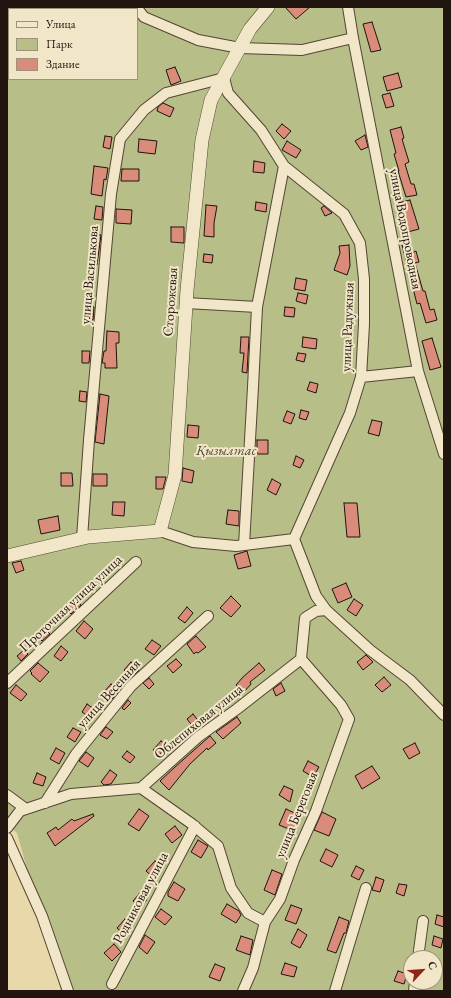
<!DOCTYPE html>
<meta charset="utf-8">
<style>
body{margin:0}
#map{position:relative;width:451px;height:998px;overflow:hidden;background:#e9d8aa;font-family:"EB Garamond",serif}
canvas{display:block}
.frame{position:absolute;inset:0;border:8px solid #22140e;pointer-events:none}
.legend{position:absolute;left:8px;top:8px;width:130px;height:72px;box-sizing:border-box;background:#f1e6c8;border:1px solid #9e927e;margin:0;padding:5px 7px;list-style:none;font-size:12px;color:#22140e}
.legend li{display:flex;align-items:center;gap:8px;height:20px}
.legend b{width:20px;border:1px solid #9e927e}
.north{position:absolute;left:403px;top:950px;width:40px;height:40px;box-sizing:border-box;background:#f1e6c8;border:1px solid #9e927e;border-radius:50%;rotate:64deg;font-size:11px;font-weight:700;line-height:16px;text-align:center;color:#22140e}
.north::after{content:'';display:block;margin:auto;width:14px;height:18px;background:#8f2418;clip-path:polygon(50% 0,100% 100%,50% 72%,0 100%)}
</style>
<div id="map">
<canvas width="451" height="998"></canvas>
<div class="frame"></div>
<ul class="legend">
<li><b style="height:5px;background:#f1e6c8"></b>Улица</li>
<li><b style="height:11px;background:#b7be88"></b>Парк</li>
<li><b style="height:11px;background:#d88c79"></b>Здание</li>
</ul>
<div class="north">С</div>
</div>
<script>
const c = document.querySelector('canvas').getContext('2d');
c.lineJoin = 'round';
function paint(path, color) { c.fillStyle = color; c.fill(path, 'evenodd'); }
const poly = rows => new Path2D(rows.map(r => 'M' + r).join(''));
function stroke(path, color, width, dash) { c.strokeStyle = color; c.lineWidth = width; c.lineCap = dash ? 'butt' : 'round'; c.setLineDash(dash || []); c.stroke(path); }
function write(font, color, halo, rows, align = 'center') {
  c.font = font + ' "EB Garamond",serif'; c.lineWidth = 4; c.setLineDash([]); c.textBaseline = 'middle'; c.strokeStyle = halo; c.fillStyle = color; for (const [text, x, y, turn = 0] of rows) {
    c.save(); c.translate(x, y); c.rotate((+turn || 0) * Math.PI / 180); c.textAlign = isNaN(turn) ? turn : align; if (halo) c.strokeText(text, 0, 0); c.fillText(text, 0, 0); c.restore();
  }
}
paint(poly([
 [7,7,444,7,444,991,61,991,17,833,7,824],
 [9,9,137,9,137,79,9,79],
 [411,958,435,958,435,982,411,982]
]), '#b7be88');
const building = poly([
 [285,7,310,7,296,19,285,7],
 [372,22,381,50,371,52,363,24,372,22],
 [175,67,181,81,171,85,166,70,175,67],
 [398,73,402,87,387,91,383,77,398,73],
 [390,93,394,106,386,108,382,95,390,93],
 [163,103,174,108,170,117,157,111,158,107,163,103],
 [282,124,291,131,284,139,276,131,282,124],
 [401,127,404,138,402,139,409,162,405,164,411,184,414,184,417,195,406,197,398,171,399,171,394,154,396,153,390,130,401,127],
 [365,135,368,147,361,150,355,141,365,135],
 [105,136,112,137,110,149,103,147,105,136],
 [139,139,157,141,155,154,138,152,139,139],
 [287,141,301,150,296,158,282,150,287,141],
 [254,161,265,163,264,173,253,172,254,161],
 [94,166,108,168,106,180,104,179,102,196,91,194,94,166],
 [122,169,139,169,139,181,121,181,122,169],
 [410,200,419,229,404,233,398,203,410,200],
 [256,202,267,204,266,212,255,210,256,202],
 [206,205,217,206,214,223,214,237,204,236,206,205],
 [96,206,103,207,102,220,94,219,96,206],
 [324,206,332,213,325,216,321,208,324,206],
 [116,209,132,210,131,224,116,223,116,209],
 [171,227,184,227,184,243,171,242,171,227],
 [94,234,101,235,97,265,90,264,94,234],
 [409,243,412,253,416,251,419,262,415,263,423,291,425,291,430,310,434,309,437,320,426,323,420,303,417,304,402,245,409,243],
 [349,245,350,266,347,275,334,270,340,253,339,246,349,245],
 [204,254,213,255,212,263,203,262,204,254],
 [296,278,307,280,305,291,294,289,296,278],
 [298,293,308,295,306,304,296,301,298,293],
 [87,306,94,307,93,320,85,319,87,306],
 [285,307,295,308,294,317,284,316,285,307],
 [107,331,119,332,119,343,116,343,117,368,105,368,105,363,102,363,104,351,106,351,107,331],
 [241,337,249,337,247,373,242,372,244,353,240,353,241,337],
 [303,337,317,339,316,349,302,347,303,337],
 [432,338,441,367,430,370,422,341,432,338],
 [82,351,90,351,89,363,82,363,82,351],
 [298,353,306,354,304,362,296,360,298,353],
 [310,382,318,384,316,393,307,390,310,382],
 [80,391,87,392,86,402,79,401,80,391],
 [100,394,109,396,104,444,95,442,100,394],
 [301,410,309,412,306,420,299,418,301,410],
 [287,411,295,414,291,424,283,421,287,411],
 [372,420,382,422,379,436,368,433,372,420],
 [188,425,199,426,198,438,187,437,188,425],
 [257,440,268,440,268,454,257,454,257,440],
 [296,456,304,460,300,468,293,465,296,456],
 [183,468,194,471,192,483,182,481,183,468],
 [61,473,72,473,73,486,61,486,61,473],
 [93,474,107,474,107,486,93,486,93,474],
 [156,477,166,477,163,489,156,489,156,477],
 [272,479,281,484,276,495,267,490,272,479],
 [113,502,125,502,124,516,112,515,113,502],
 [344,503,357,503,360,537,347,537,344,503],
 [228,510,239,511,239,526,226,524,228,510],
 [58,516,60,530,41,534,38,520,58,516],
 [247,551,251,566,238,569,234,555,247,551],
 [21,561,24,570,16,573,12,563,21,561],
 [346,583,352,597,338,603,332,589,346,583],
 [231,596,241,606,231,617,220,608,231,596],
 [74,599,81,605,71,614,65,608,74,599],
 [354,599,363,605,356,616,347,610,354,599],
 [187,607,193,613,185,623,178,618,187,607],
 [84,621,93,629,85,639,76,631,84,621],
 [43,627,50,634,42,641,35,634,43,627],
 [196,636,206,647,198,653,196,652,194,654,187,644,196,636],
 [152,640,161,646,154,655,145,649,152,640],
 [61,646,68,652,61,661,54,656,61,646],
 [24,650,28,654,21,661,17,656,24,650],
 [366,655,373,662,363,670,357,662,366,655],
 [176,659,182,665,173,673,167,666,176,659],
 [131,662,139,670,132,677,124,670,131,662],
 [38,663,49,672,40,682,31,674,32,673,30,671,38,663],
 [259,663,265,670,250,682,251,684,244,692,236,685,243,677,259,663],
 [384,677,391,685,382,692,375,685,384,677],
 [149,678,154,684,149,689,143,683,149,678],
 [281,683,285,691,276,696,273,689,281,683],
 [111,684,119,691,112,699,104,692,111,684],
 [16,685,27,694,21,701,10,693,16,685],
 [128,700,131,703,124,710,122,708,128,700],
 [87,704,97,711,92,719,82,712,87,704],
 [193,714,200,723,194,728,187,719,193,714],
 [237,717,241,723,223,739,216,732,237,717],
 [106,727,113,732,107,739,100,735,106,727],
 [73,728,81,732,75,742,67,737,73,728],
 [210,736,216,743,208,750,207,748,190,764,169,790,160,781,175,767,210,736],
 [161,741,167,746,159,755,153,750,161,741],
 [415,743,420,753,409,759,403,749,415,743],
 [56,748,65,753,59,764,50,759,56,748],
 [127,751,135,757,130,763,122,757,127,751],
 [86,752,94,758,88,767,79,761,86,752],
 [308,761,319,767,313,777,303,771,308,761],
 [372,766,380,778,362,789,355,776,372,766],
 [110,770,117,775,111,784,104,785,101,782,110,770],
 [37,773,46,777,43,786,33,783,37,773],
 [284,786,293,790,290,802,279,795,284,786],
 [139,809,149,816,139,831,128,824,139,809],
 [286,809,301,816,294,831,279,825,286,809],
 [322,812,336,819,329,836,314,830,322,812],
 [93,814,94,816,55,846,47,833,56,827,58,830,72,819,74,821,93,814],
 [175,826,182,835,172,843,165,834,175,826],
 [198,840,208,846,201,858,191,852,198,840],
 [326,849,338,855,332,867,320,861,326,849],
 [155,861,163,868,154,878,146,871,155,861],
 [356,866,364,870,359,880,351,876,356,866],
 [272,870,282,874,275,895,264,890,272,870],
 [376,877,384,880,380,892,372,890,376,877],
 [174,882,185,889,178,901,168,896,168,892,174,882],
 [399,884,407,885,404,896,396,893,399,884],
 [139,894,147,900,140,907,133,901,139,894],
 [227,904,239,911,241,915,236,923,221,914,227,904],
 [291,905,302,909,296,924,285,920,291,905],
 [161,909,172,917,165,925,155,917,161,909],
 [437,915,444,917,444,927,435,924,437,915],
 [339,917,349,921,346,933,344,933,336,953,327,950,339,917],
 [125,919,132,926,125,935,117,928,125,919],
 [298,929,307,935,300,948,291,943,298,929],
 [145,935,155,942,147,954,139,947,145,935],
 [241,936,253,940,250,955,236,950,241,936],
 [434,936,443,939,441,948,432,945,434,936],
 [114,944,121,952,112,961,104,953,114,944],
 [285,963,297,967,294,977,281,974,285,963],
 [215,964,225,968,220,981,209,977,215,964],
 [398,971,407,974,404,984,394,981,398,971]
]);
paint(building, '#d88c79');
stroke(building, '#22140e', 1);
const minor = poly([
 [136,7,144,17,198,40,240,48,302,50,353,38],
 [348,7,353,38,418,371,444,454],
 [186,303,257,307],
 [361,377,418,371],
 [160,531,193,542,236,546,294,539],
 [82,538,89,440,111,194,120,139,144,110,166,93,224,78,228,93,261,130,284,166,344,214,360,243,364,279,364,324,361,377,350,413,294,539,316,596,326,610,370,650,410,680,444,715],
 [244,545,253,387,257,307,284,166],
 [7,683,136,562],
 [141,788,192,824,218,846,231,888,248,913,265,922],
 [7,795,26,809],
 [45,803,76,754,131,686,208,616],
 [7,828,20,811,71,794,141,788,198,737,237,709,301,659,305,618,316,611,326,610],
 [7,838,42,916,68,991],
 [418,958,423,921],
 [112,984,195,826],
 [243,991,253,968,265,922,280,899,294,860,316,811,349,719,341,705,301,659],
 [335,991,366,888],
 [414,991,415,982]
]);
const tertiary = poly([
 [7,556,88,537,160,531,175,475,187,290,202,140,211,100,250,29,268,7]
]);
stroke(minor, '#544535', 12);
stroke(tertiary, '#544535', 14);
stroke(minor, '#f1e6c8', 10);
stroke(tertiary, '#f1e6c8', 13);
write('14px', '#22140e', '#f1e6c8', [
 ["улица Водопроводная",405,229,79],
 ["улица Василькова",90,275,-85],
 ["Сторожевая",171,302,-86],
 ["улица Радужная",348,327,-88],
 ["Проточная улица улица",71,604,-43],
 ["улица Весенняя",109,694,-48],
 ["Облепиховая улица",199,722,-39],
 ["улица Береговая",297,815,-68],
 ["Родниковая улица",141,898,-62]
]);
write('italic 14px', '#4f4733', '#f1e6c8', [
 ["Қызылтас",226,451]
]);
</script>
